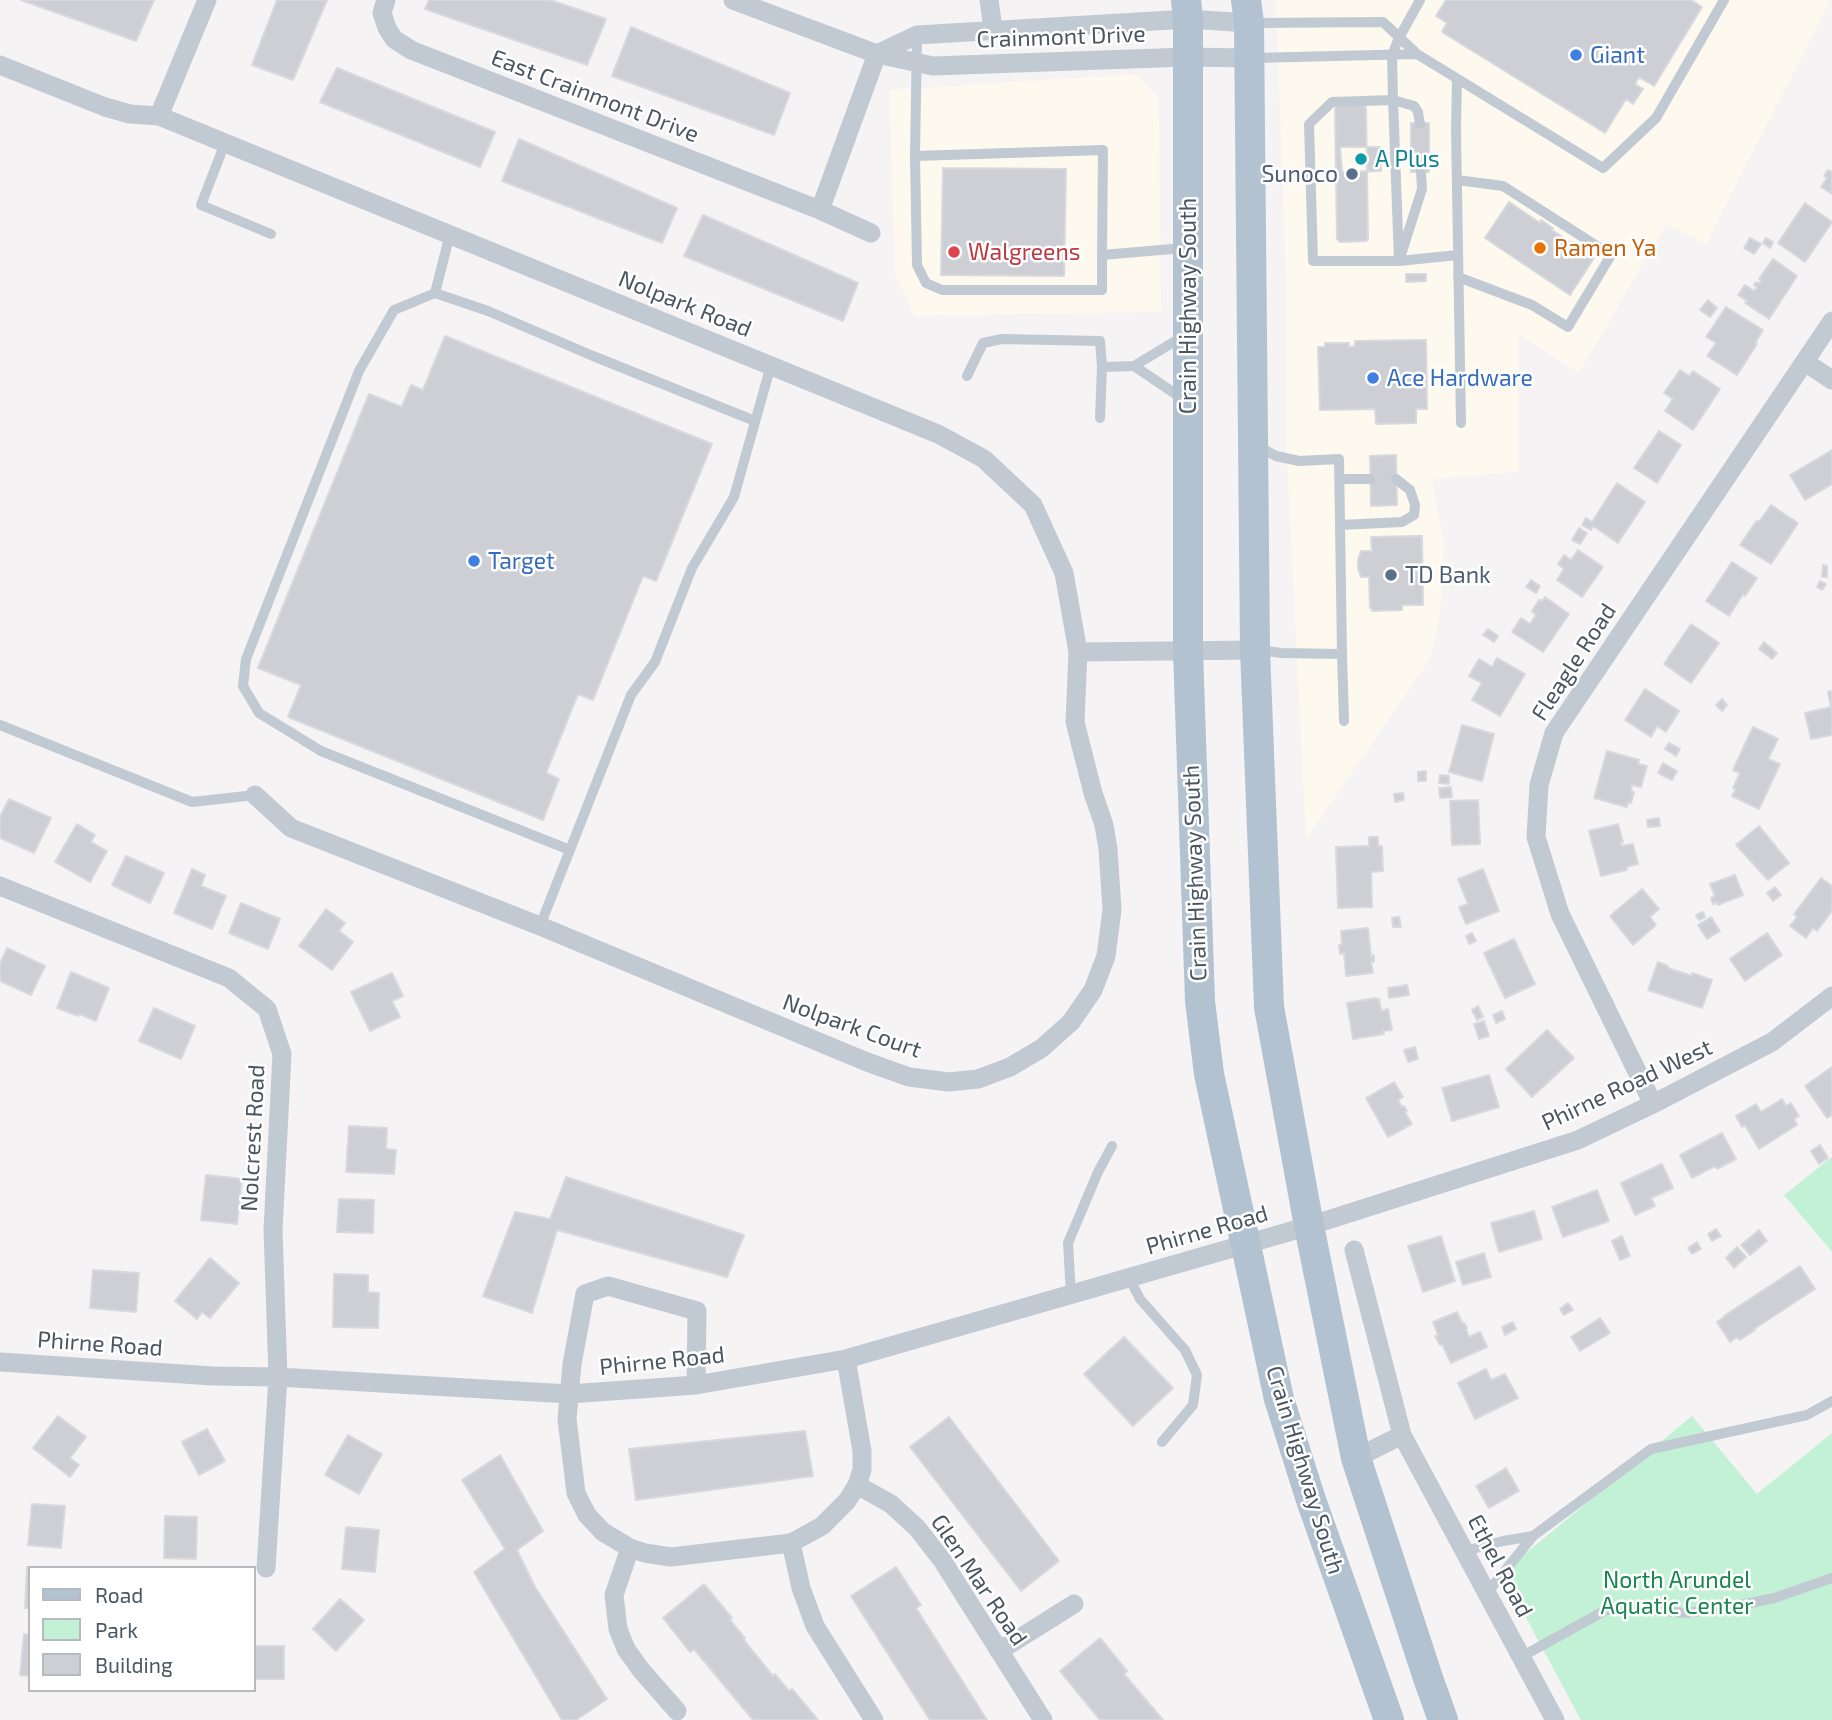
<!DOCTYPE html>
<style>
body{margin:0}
#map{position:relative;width:1832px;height:1720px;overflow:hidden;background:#f5f3f3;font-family:"Exo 2",sans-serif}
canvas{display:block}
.legend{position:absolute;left:28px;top:1566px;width:228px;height:126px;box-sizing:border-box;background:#fff;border:2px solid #b7bbc0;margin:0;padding:9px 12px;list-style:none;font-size:21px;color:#4a5661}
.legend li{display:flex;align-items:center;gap:14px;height:35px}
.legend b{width:35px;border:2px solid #b7bbc0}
</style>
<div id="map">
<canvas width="1832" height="1720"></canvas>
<ul class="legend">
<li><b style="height:9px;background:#b3c2d1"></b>Road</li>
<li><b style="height:19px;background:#c3f1d5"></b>Park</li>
<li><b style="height:19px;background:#cdcfd5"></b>Building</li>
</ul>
</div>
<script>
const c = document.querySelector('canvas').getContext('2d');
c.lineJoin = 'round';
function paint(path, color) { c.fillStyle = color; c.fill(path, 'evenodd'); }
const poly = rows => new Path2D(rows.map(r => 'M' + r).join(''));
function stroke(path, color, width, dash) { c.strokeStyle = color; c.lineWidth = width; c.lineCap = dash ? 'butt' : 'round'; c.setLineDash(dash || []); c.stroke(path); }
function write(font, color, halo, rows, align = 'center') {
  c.font = font + ' "Exo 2",sans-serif'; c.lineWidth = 5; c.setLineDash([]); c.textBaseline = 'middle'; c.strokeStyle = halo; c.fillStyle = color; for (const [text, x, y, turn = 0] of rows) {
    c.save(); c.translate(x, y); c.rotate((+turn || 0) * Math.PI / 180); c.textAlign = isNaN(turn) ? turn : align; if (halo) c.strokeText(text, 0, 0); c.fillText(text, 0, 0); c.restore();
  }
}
paint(poly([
 [1276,0,1830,0,1706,244,1666,224,1579,373,1518,334,1519,472,1432,479,1444,541,1440,616,1430,659,1306,839,1286,440,1286,284],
 [1137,74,1159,99,1161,312,915,316,895,275,889,90]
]), '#fdf9ef');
paint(poly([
 [1832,1157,1832,1252,1784,1195],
 [1692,1416,1757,1494,1832,1433,1832,1720,1581,1720,1502,1573]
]), '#c3f1d5');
const building = poly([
 [21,0,154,0,136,41,21,0],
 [277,0,327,0,293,80,252,65,277,0],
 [429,0,550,0,606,19,587,65,425,9,429,0],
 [1446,0,1691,0,1702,7,1654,86,1639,77,1635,84,1643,89,1633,104,1626,99,1605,133,1442,32,1447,23,1436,16,1446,0],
 [631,27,790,93,774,135,612,76,631,27],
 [337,68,495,132,480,167,320,102,337,68],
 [1364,105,1366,108,1368,239,1366,241,1340,242,1337,239,1335,109,1338,106,1364,105],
 [1411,123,1429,123,1429,172,1411,172,1411,123],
 [519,139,677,208,662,243,502,181,519,139],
 [1340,147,1380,147,1381,171,1342,172,1340,147],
 [943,168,1066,169,1064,276,941,275,943,168],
 [1828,170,1831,172,1832,171,1832,194,1821,187,1827,178,1824,176,1828,170],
 [1509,202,1540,223,1541,220,1553,228,1552,230,1594,258,1570,295,1485,238,1509,202],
 [1805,203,1832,222,1805,262,1778,243,1805,203],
 [703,215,858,283,843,321,684,256,703,215],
 [1750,238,1761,244,1754,254,1744,248,1750,238],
 [1766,238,1773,242,1770,248,1763,243,1766,238],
 [1773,259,1797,276,1769,319,1745,303,1747,301,1738,295,1745,285,1754,291,1757,287,1754,285,1756,282,1759,284,1761,280,1759,279,1773,259],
 [1406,274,1426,274,1426,281,1406,282,1406,274],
 [1708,300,1717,308,1710,317,1700,310,1708,300],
 [1726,307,1763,330,1755,343,1757,344,1737,375,1707,356,1716,343,1706,337,1726,307],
 [445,336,712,444,656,581,643,576,593,700,578,694,546,773,559,779,543,820,288,717,301,685,258,668,369,394,402,407,411,385,423,390,445,336],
 [1426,340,1427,409,1416,409,1416,423,1376,424,1375,409,1320,410,1318,347,1325,347,1325,343,1349,343,1349,347,1355,346,1355,341,1426,340],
 [1680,370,1689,376,1693,371,1720,389,1693,430,1665,411,1673,399,1664,393,1680,370],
 [1659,431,1681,445,1657,483,1634,468,1659,431],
 [1832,450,1832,484,1805,500,1790,475,1832,450],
 [1396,455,1397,505,1371,506,1370,456,1396,455],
 [1617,483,1645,502,1618,543,1593,526,1591,530,1582,525,1586,518,1592,522,1617,483],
 [1771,505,1798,523,1771,564,1740,545,1755,523,1757,521,1759,522,1771,505],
 [1579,528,1587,533,1580,544,1572,540,1579,528],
 [1422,536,1423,605,1402,605,1402,610,1372,611,1372,609,1370,608,1369,577,1361,577,1358,569,1358,560,1361,551,1372,551,1371,537,1422,536],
 [1578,550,1603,567,1582,597,1557,580,1564,569,1558,564,1564,555,1571,560,1578,550],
 [1732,562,1757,578,1745,596,1743,594,1729,616,1706,601,1732,562],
 [1823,565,1827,566,1827,577,1822,577,1823,565],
 [1531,580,1540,586,1536,593,1526,587,1531,580],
 [1820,581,1826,584,1822,590,1817,587,1820,581],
 [1545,597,1569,614,1543,652,1512,632,1521,618,1530,624,1536,615,1532,611,1539,600,1542,601,1545,597],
 [1691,624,1719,643,1691,683,1664,664,1691,624],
 [1488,629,1498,636,1494,642,1483,635,1488,629],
 [1764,642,1777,653,1772,659,1759,649,1764,642],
 [1497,658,1525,674,1500,716,1472,700,1482,683,1469,676,1479,659,1492,667,1497,658],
 [1645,689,1679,711,1666,732,1657,726,1651,737,1625,720,1645,689],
 [1830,691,1832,691,1832,735,1811,739,1805,713,1831,707,1828,692,1830,691],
 [1722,699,1727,705,1722,711,1716,705,1722,699],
 [1462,725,1494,734,1482,781,1449,772,1462,725],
 [1753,727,1778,739,1768,759,1780,764,1759,809,1732,796,1736,789,1733,788,1740,773,1733,770,1753,727],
 [1669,743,1680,749,1676,756,1665,749,1669,743],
 [1607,751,1639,760,1638,764,1647,766,1641,787,1632,785,1631,792,1634,792,1631,803,1628,802,1627,807,1594,798,1607,751],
 [1663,763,1677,771,1672,780,1658,773,1663,763],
 [1426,771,1426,781,1418,781,1418,772,1426,771],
 [1440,775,1449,776,1449,784,1439,783,1440,775],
 [1451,787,1452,797,1440,798,1439,788,1451,787],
 [1403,793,1404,800,1395,802,1394,794,1403,793],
 [9,799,51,818,34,853,0,838,0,817,9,799],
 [1478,800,1480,844,1452,845,1450,801,1478,800],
 [1659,818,1660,826,1648,827,1647,820,1659,818],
 [77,824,95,835,91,842,107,851,90,882,55,862,77,824],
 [1618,824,1623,842,1621,843,1622,846,1633,844,1638,864,1626,867,1627,870,1601,876,1589,831,1618,824],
 [1759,826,1789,863,1768,880,1736,845,1759,826],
 [1369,837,1378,837,1378,846,1382,846,1383,871,1371,872,1372,907,1338,908,1336,847,1369,846,1369,837],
 [126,856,164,873,150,903,112,885,126,856],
 [192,869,205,875,201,886,226,896,212,929,174,913,192,869],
 [1483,869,1499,911,1466,924,1459,907,1468,904,1458,879,1483,869],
 [1735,875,1743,895,1718,905,1717,902,1713,904,1711,898,1715,896,1710,884,1735,875],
 [1821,878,1832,886,1832,911,1817,931,1813,928,1806,938,1790,926,1797,917,1794,914,1821,878],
 [1775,887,1781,895,1773,901,1767,893,1775,887],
 [1642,889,1659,909,1650,917,1656,925,1633,945,1610,916,1642,889],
 [241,903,280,919,268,949,229,933,241,903],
 [326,909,345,923,339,931,353,942,332,970,299,946,326,909],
 [1703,912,1705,917,1699,920,1696,915,1703,912],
 [1399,917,1401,927,1393,927,1392,918,1399,917],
 [1711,917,1720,931,1707,939,1698,925,1711,917],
 [1368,928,1371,956,1374,955,1374,962,1371,962,1373,973,1346,976,1344,953,1340,954,1339,945,1342,945,1341,931,1368,928],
 [1472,933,1476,941,1469,944,1466,936,1472,933],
 [1767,933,1782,955,1745,981,1730,959,1767,933],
 [1514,939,1535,984,1505,998,1484,953,1514,939],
 [7,948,45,966,31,995,0,981,0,964,7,948],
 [1658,962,1668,966,1668,968,1692,976,1692,973,1712,980,1702,1008,1648,990,1658,962],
 [71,972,109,988,96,1021,79,1014,78,1016,57,1008,71,972],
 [392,973,403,996,392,1001,400,1017,370,1031,351,992,392,973],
 [1407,985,1409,995,1389,998,1388,988,1407,985],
 [1376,998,1377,1000,1379,999,1381,1011,1388,1009,1392,1030,1383,1031,1384,1034,1353,1039,1347,1003,1376,998],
 [1478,1006,1483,1017,1477,1020,1472,1010,1478,1006],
 [154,1008,195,1026,181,1059,139,1041,154,1008],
 [1502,1011,1505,1019,1496,1023,1493,1015,1502,1011],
 [1484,1021,1489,1036,1479,1039,1474,1024,1484,1021],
 [1547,1030,1574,1058,1532,1097,1506,1069,1547,1030],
 [1415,1047,1418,1059,1408,1062,1404,1050,1415,1047],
 [1832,1067,1832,1115,1827,1118,1805,1086,1832,1067],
 [1489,1075,1499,1107,1452,1121,1442,1088,1489,1075],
 [1394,1082,1403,1097,1398,1100,1402,1107,1404,1106,1407,1111,1405,1112,1412,1124,1388,1137,1366,1098,1394,1082],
 [1782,1099,1786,1106,1791,1103,1799,1116,1794,1119,1797,1125,1759,1149,1745,1125,1742,1127,1736,1116,1756,1104,1761,1112,1782,1099],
 [349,1126,387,1128,386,1149,396,1150,394,1174,346,1172,349,1126],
 [1722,1133,1736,1159,1717,1169,1715,1166,1692,1178,1680,1155,1722,1133],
 [1820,1145,1828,1158,1819,1164,1811,1151,1820,1145],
 [1662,1164,1673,1188,1651,1198,1655,1206,1635,1215,1621,1183,1662,1164],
 [206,1175,242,1179,237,1224,201,1220,206,1175],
 [566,1177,744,1235,727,1277,557,1230,532,1313,483,1296,515,1212,550,1219,566,1177],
 [1597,1190,1609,1221,1563,1237,1552,1207,1597,1190],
 [339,1199,374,1200,373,1233,337,1232,339,1199],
 [1534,1211,1542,1239,1499,1252,1491,1223,1534,1211],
 [1716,1229,1721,1236,1712,1241,1708,1234,1716,1229],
 [1759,1230,1767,1241,1750,1255,1741,1245,1759,1230],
 [1441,1236,1455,1281,1423,1292,1408,1246,1441,1236],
 [1622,1236,1630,1256,1620,1260,1612,1241,1622,1236],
 [1697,1242,1701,1249,1692,1254,1688,1248,1697,1242],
 [1737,1247,1746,1257,1734,1268,1726,1258,1737,1247],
 [1484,1253,1491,1277,1463,1285,1456,1262,1484,1253],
 [210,1258,239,1283,210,1318,202,1312,197,1319,175,1301,210,1258],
 [1800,1266,1815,1289,1754,1329,1755,1330,1740,1340,1737,1337,1730,1342,1717,1322,1724,1317,1724,1316,1800,1266],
 [93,1270,139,1273,136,1312,90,1308,93,1270],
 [334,1274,368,1275,368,1292,379,1293,378,1328,333,1327,334,1274],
 [1568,1303,1573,1310,1564,1315,1560,1309,1568,1303],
 [1457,1312,1463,1324,1464,1323,1467,1328,1466,1329,1469,1337,1480,1332,1487,1347,1451,1363,1442,1344,1440,1345,1435,1336,1438,1335,1433,1322,1457,1312],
 [1600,1318,1610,1333,1580,1351,1571,1337,1600,1318],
 [1513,1322,1516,1329,1505,1335,1502,1327,1513,1322],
 [1124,1337,1173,1388,1133,1426,1084,1374,1124,1337],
 [1486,1369,1491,1380,1505,1374,1518,1398,1475,1419,1458,1383,1486,1369],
 [58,1416,86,1437,70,1458,79,1465,70,1477,33,1448,58,1416],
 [949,1417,1059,1561,1021,1591,910,1447,949,1417],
 [207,1429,225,1461,199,1475,182,1442,207,1429],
 [805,1431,813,1476,636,1500,629,1449,805,1431],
 [348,1435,382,1454,359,1494,325,1475,348,1435],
 [500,1455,543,1531,517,1550,535,1587,607,1699,576,1720,562,1720,474,1572,505,1549,462,1480,500,1455],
 [1506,1468,1519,1491,1489,1508,1476,1486,1506,1468],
 [32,1504,65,1506,61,1548,28,1545,32,1504],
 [165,1516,197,1517,196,1559,164,1558,165,1516],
 [346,1527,379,1530,375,1572,342,1569,346,1527],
 [27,1567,36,1568,30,1568,30,1608,25,1608,27,1567],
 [896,1567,921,1605,916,1608,987,1720,930,1720,851,1596,896,1567],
 [704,1584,732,1618,730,1620,745,1638,743,1639,773,1676,775,1674,789,1691,792,1689,818,1720,753,1720,694,1649,690,1652,663,1618,704,1584],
 [340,1599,364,1620,336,1651,313,1629,340,1599],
 [24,1634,30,1635,30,1676,20,1675,24,1634],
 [1100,1638,1127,1671,1124,1674,1163,1720,1100,1720,1060,1671,1100,1638],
 [254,1646,284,1646,284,1679,254,1679,254,1646]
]);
paint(building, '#cdcfd5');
stroke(building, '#d7d9de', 2);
stroke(poly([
 [1252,23,1383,22,1417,54,1603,168,1656,118,1724,0],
 [917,36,915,156,1103,150,1102,255,1184,248],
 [1253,58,1417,54],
 [1457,79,1456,129,1461,423],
 [1420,124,1418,112,1414,106,1393,100,1332,102,1309,124,1313,261,1399,261,1393,100,1392,55,1399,38,1420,0],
 [225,143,201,205,271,234],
 [915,156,917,265,926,283,942,290,1102,290,1102,255],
 [1421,172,1422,189,1399,261,1458,255],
 [1457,180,1503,186,1611,255,1568,327,1532,305,1458,277],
 [435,293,450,234],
 [1134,366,1183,399],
 [967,376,983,343,1002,339,1100,341,1102,367],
 [1100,418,1102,367,1134,366,1182,337],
 [1259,447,1276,456,1299,461,1339,459,1342,654,1344,721],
 [1339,479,1370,479],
 [1340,525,1402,522,1414,515,1415,505,1410,490,1396,479],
 [1259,650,1281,653,1342,654],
 [0,725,192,802,255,795],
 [570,850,321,751,259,713,243,686,246,659,359,371,394,310,435,293,488,311,593,356,755,421],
 [540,926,631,695,655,662,692,568,734,497,771,365],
 [1129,1278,1140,1299,1185,1350,1197,1375,1193,1405,1162,1442],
 [1071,1294,1068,1243,1098,1172,1112,1146],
 [1465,1551,1503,1541,1533,1536],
 [1487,1593,1533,1536,1651,1449,1807,1415,1832,1401],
 [1521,1657,1606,1610,1646,1610,1686,1613,1732,1607,1774,1598,1832,1578]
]), '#c1cad2', 10);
stroke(poly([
 [386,0,382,13,387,28,394,39,411,50,820,210,871,233],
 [733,0,877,54,933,66,1187,57,1249,58],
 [989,0,993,29],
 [877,54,917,35,1188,19,1249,23],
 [0,65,105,107,130,114,159,116,938,434,984,459,1033,505,1064,573,1078,652,1075,722,1093,793,1104,825,1108,849,1112,910,1106,956,1093,990,1071,1022,1042,1048,1010,1067,978,1079,949,1082,909,1077,867,1062,540,926,291,828,255,795],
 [159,116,207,0],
 [820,210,877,54],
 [1805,362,1832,380],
 [1078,652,1255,650],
 [0,886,229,978,267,1009,282,1054,273,1230,278,1377,266,1568],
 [1653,1104,1560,914,1536,837,1539,785,1554,733,1832,321],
 [1354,1250,1402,1435,1555,1720],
 [0,1362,213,1376,278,1377,569,1394,696,1385,846,1359,1309,1226,1578,1140,1653,1104,1772,1042,1832,996],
 [696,1385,697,1311,608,1286,585,1294,572,1364,567,1419,576,1493,587,1515,603,1532,630,1548,645,1553,671,1557,791,1543,822,1526,847,1501,857,1485,862,1470,862,1451,846,1359],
 [1356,1458,1402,1435],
 [857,1485,891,1504,917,1528,942,1560,1043,1720],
 [791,1543,801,1588,815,1626,874,1720],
 [630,1548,614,1595,618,1629,626,1649,641,1670,677,1711],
 [999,1651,1074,1604]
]), '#c1cad2', 19);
stroke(poly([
 [1186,0,1188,19,1188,651,1200,1001,1209,1074,1279,1399,1311,1500,1389,1720],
 [1246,0,1249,23,1255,650,1269,1007,1309,1226,1356,1458,1428,1678,1443,1720]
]), '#b3c2d1', 30);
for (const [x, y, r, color] of [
 [1576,55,7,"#3f7fe0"],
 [1361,159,7,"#0f9aa8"],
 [1352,174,7,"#5c6f8a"],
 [1540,248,7,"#e8710a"],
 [954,252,7,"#e0444e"],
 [1373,378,7,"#3f7fe0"],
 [474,561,7,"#3f7fe0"],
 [1391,575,7,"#5c6f8a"]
]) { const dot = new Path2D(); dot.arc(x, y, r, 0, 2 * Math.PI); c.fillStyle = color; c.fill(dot); stroke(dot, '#fff', 2.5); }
write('23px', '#4a5661', '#fff', [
 ["Crainmont Drive",1061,37,-2],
 ["East Crainmont Drive",595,96,21],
 ["Nolpark Road",685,304,22],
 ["Crain Highway South",1188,306,-90],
 ["Fleagle Road",1574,662,-57],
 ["Crain Highway South",1195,873,-92],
 ["Nolpark Court",852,1026,20],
 ["Phirne Road West",1627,1085,-25],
 ["Nolcrest Road",253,1138,-87],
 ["Phirne Road",1207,1230,-16],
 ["Phirne Road",100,1344,4],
 ["Phirne Road",662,1361,-6],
 ["Crain Highway South",1305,1470,73],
 ["Ethel Road",1500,1566,62],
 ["Glen Mar Road",979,1580,56]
]);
write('23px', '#366cbe', '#fff', [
 ["Giant",1590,55],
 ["Ace Hardware",1387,378],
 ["Target",488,561]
], 'left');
write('23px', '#0d838f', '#fff', [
 ["A Plus",1375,159]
], 'left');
write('23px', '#4e5e75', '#fff', [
 ["Sunoco",1338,174],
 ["TD Bank",1405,575,"left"]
], 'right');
write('23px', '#c56008', '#fff', [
 ["Ramen Ya",1554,248]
], 'left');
write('23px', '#be3a42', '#fff', [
 ["Walgreens",968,252]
], 'left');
write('23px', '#17864f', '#fff', [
 ["North Arundel",1677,1580],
 ["Aquatic Center",1677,1606]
]);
</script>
